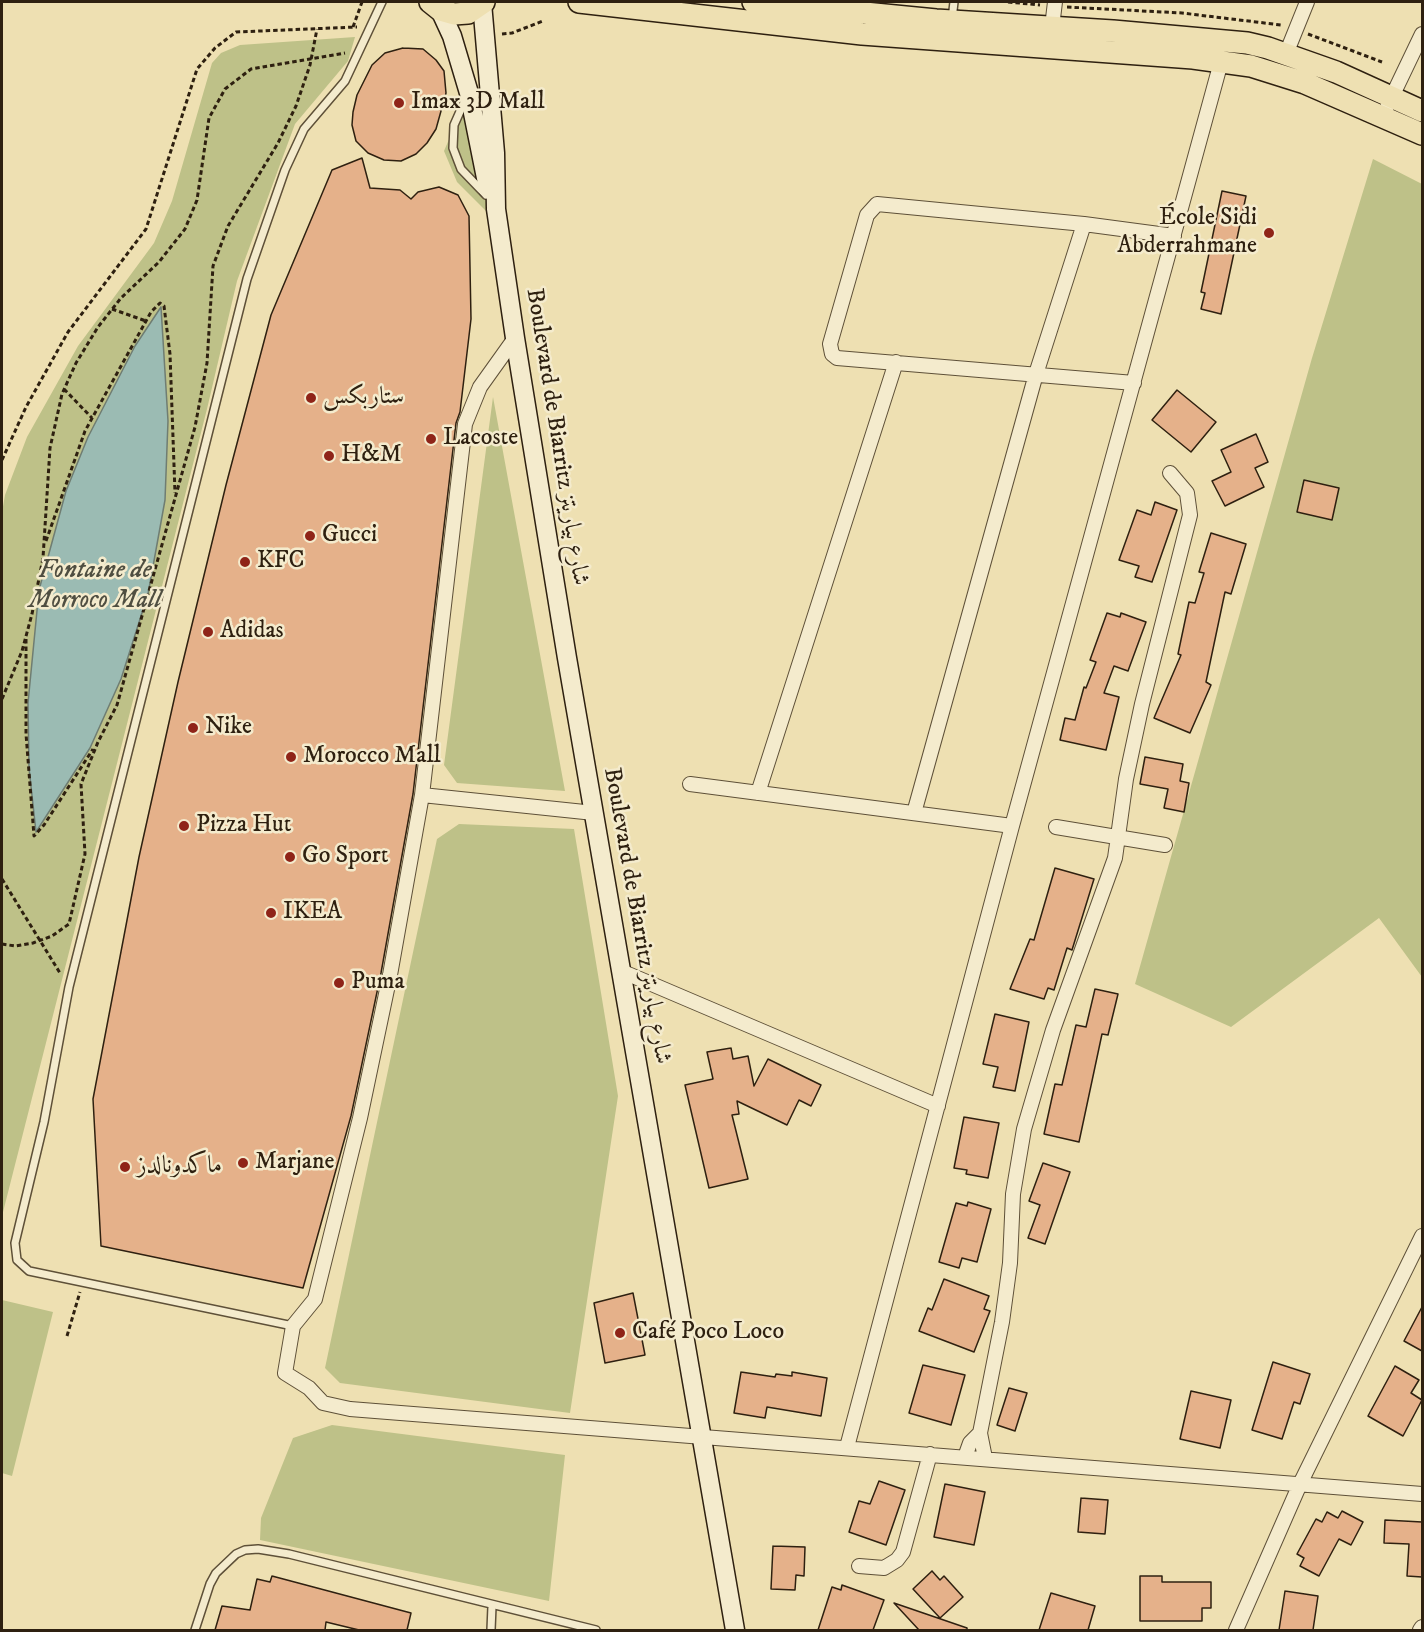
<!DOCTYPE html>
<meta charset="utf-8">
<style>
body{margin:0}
#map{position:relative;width:1424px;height:1632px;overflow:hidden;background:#eee0b2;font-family:"IM FELL DW Pica",serif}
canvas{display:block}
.frame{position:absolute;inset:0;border:3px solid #2e2010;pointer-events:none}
</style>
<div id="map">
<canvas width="1424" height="1632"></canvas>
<div class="frame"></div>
</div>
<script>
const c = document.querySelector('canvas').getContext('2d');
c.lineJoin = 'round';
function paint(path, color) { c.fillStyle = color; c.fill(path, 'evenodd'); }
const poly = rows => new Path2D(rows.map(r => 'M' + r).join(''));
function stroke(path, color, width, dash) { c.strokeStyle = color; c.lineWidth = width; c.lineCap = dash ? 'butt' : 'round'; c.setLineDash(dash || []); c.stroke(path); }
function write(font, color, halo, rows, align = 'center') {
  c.font = font + ' "IM FELL DW Pica",Amiri,serif'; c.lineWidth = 5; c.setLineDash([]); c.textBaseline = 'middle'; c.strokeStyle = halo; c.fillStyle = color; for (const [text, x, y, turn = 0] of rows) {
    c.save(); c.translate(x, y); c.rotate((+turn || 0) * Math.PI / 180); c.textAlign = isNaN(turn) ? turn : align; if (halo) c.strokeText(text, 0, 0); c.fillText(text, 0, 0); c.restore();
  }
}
paint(poly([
 [355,37,348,61,295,124,237,281,207,409,2,1216,2,512,5,495,27,437,78,346,154,243,172,201,212,63,221,53,240,45],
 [463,100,496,221,457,182,444,151,462,109],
 [1373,159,1422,184,1422,977,1379,918,1231,1027,1135,984,1312,358],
 [493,397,565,791,457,783,444,765],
 [459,824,574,829,618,1096,570,1413,340,1383,325,1368,437,839],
 [2,1300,53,1312,12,1476,2,1473],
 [332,1425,565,1455,549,1601,260,1540,261,1518,293,1438]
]), '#bec188');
const water = poly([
 [161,307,168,421,165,500,148,594,121,679,90,748,36,832,29,768,28,703,39,590,66,491,88,437,135,346,161,307]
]);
paint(water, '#9bbbb3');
stroke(water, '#6f7d72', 1.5);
const building = poly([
 [403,48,423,49,436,60,444,71,446,93,436,129,427,143,416,154,401,161,384,160,368,153,356,141,352,125,353,112,357,95,372,65,385,53,403,48],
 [362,158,370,188,400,190,411,199,418,192,439,187,458,195,469,216,471,319,460,412,456,423,413,794,381,973,351,1116,303,1288,101,1246,93,1099,139,857,178,682,226,485,271,315,332,170,362,158],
 [1222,191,1246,196,1221,314,1201,309,1205,293,1201,292,1222,191],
 [1177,390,1216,422,1191,452,1152,420,1177,390],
 [1256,434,1268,462,1255,468,1264,487,1225,506,1212,481,1231,472,1221,450,1256,434],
 [1304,480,1339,488,1332,520,1297,512,1304,480],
 [1155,502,1177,510,1152,582,1135,577,1139,566,1119,560,1137,510,1151,515,1155,502],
 [1211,533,1246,544,1231,594,1225,592,1206,682,1211,685,1190,733,1154,718,1181,655,1178,654,1189,602,1195,603,1204,573,1199,572,1211,533],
 [1107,613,1120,617,1121,613,1146,622,1128,671,1114,666,1104,693,1119,697,1106,750,1060,740,1065,718,1075,720,1084,687,1086,688,1096,662,1090,660,1107,613],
 [1145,757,1183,764,1180,781,1189,783,1184,812,1164,808,1168,789,1140,784,1145,757],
 [1055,868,1094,879,1072,950,1067,948,1054,990,1048,988,1044,999,1010,989,1030,939,1034,940,1055,868],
 [1095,989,1118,994,1108,1035,1102,1034,1079,1142,1044,1134,1055,1084,1062,1085,1076,1025,1086,1027,1095,989],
 [995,1014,1029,1022,1015,1091,993,1087,998,1067,983,1064,995,1014],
 [731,1048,733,1059,748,1056,754,1086,768,1059,821,1085,811,1106,799,1100,787,1125,737,1101,739,1114,732,1115,748,1179,709,1188,685,1085,713,1079,707,1052,731,1048],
 [964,1117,999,1123,988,1178,966,1174,967,1170,954,1168,964,1117],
 [1043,1163,1070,1172,1045,1244,1028,1238,1040,1205,1029,1201,1043,1163],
 [968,1202,991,1209,977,1262,962,1258,959,1268,939,1262,956,1203,967,1206,968,1202],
 [944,1279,989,1296,984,1309,990,1311,974,1352,919,1331,928,1308,932,1310,944,1279],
 [633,1293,645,1355,605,1363,594,1303,633,1293],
 [1422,1307,1422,1351,1404,1341,1422,1307],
 [1273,1362,1310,1374,1300,1404,1294,1402,1282,1439,1252,1430,1273,1362],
 [923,1365,965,1375,951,1425,909,1413,923,1365],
 [1395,1366,1419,1380,1411,1393,1422,1400,1403,1436,1368,1416,1395,1366],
 [741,1372,775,1377,776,1374,792,1376,792,1372,827,1378,821,1416,767,1407,765,1418,734,1413,741,1372],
 [1009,1388,1027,1393,1015,1431,997,1425,1009,1388],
 [1191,1391,1231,1400,1220,1448,1180,1439,1191,1391],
 [879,1481,905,1490,886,1545,849,1532,859,1501,870,1504,879,1481],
 [945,1484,985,1492,974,1545,934,1537,945,1484],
 [1081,1498,1108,1500,1105,1534,1078,1532,1081,1498],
 [1342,1511,1363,1522,1351,1545,1339,1539,1319,1576,1300,1566,1304,1558,1297,1554,1316,1519,1322,1522,1327,1512,1338,1518,1342,1511],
 [1385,1520,1422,1522,1422,1577,1407,1576,1409,1544,1384,1543,1385,1520],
 [773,1546,805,1547,804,1576,796,1575,795,1590,771,1589,773,1546],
 [932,1571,940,1580,944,1576,963,1597,940,1618,913,1589,932,1571],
 [272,1576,411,1613,407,1630,359,1630,326,1622,325,1630,215,1630,222,1606,250,1610,257,1579,270,1582,272,1576],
 [1140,1576,1162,1576,1162,1582,1211,1582,1211,1608,1202,1608,1202,1621,1140,1621,1140,1576],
 [842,1585,884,1600,873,1630,818,1630,832,1587,841,1590,842,1585],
 [1285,1591,1318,1596,1313,1630,1279,1630,1285,1591],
 [1051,1593,1095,1606,1088,1630,1039,1630,1051,1593],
 [894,1603,967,1628,967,1630,919,1630,894,1603]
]);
paint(building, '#e5b18a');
stroke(building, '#2e2010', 1.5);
const lane = poly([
 [952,19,954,2],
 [466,98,454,125,453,148,461,169,486,195],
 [293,1326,29,1271,17,1260,15,1243,44,1122,69,987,247,279,285,170,304,129,345,81,382,2],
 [195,1630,210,1584,216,1573,236,1554,245,1550,258,1549,289,1554,596,1630],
 [491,1630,492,1606]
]);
const street = poly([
 [1052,27,1055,2],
 [1286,54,1307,2],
 [1388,105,1422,34],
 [515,338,480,387,465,424,422,795,390,975,360,1118,315,1299,293,1326,285,1373,309,1388,323,1403,350,1409,1422,1494],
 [1134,383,837,358,832,354,830,344,867,215,877,204,1084,224,1174,236],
 [690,784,1012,826],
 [758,793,896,362],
 [422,795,594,813],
 [914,813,1036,374,1084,224],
 [1056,827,1165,845],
 [621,971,938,1106],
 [847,1447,1012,826,1221,62],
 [965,1457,970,1443,980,1433],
 [985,1458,980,1433,1002,1322,1010,1263,1013,1194,1024,1129,1053,1030,1115,858,1126,779,1142,704,1190,515,1187,493,1170,473],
 [859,1566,884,1568,897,1560,903,1552,930,1454],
 [1236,1630,1300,1484,1422,1236],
 [1420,1630,1422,1627]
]);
const secondary = poly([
 [482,3,495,153,496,209,515,338,567,658,735,1630],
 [440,10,452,36,469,93,488,188]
]);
const primary = poly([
 [430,2,440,10,454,14,468,13,484,2],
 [579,2,862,34,1193,58,1251,66,1305,83,1422,134],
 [753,2,936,20,1113,31,1247,43,1268,48,1336,72,1422,111]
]);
stroke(lane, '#5e5038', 10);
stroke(street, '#5e5038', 16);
stroke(secondary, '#2e2010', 21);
stroke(primary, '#2e2010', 24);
stroke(poly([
 [1008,2,1040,5],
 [1067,7,1182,13,1281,25],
 [353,27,362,2],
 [502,34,512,33,543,21],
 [1308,34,1382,62],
 [112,309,146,321],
 [64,389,92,418],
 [2,460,26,407,68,332,146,229,197,69,215,48,236,32,357,27],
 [46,541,85,431,151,312,160,303,164,306,170,354,175,493],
 [26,639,26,734,34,836,44,825,93,749],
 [2,699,22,651,32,614,43,558,50,448,62,394,76,363,98,327,121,298,159,262,185,229,197,200,209,118,225,89,251,69,345,53],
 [2,879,60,973],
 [2,944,15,946,33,943,52,936,69,924,85,854,81,784,98,742,117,705,195,427,207,363,213,266,228,226,278,143,296,106,310,65,317,29],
 [67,1336,80,1292]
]), '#2e2010', 3, [4.5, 3]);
stroke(lane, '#f4ebcd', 7);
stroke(street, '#f4ebcd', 14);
stroke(secondary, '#f4ebcd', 18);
stroke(primary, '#eee0b2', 21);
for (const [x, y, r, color] of [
 [399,103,6,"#8f2418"],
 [1269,233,6,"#8f2418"],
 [311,398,6,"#8f2418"],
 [431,439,6,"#8f2418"],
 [329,456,6,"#8f2418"],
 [310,536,6,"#8f2418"],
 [245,562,6,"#8f2418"],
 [208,632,6,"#8f2418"],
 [193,728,6,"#8f2418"],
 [291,757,6,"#8f2418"],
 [184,826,6,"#8f2418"],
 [290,857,6,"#8f2418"],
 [271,913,6,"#8f2418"],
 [339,983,6,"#8f2418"],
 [243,1163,6,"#8f2418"],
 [125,1167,6,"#8f2418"],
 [620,1333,6,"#8f2418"]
]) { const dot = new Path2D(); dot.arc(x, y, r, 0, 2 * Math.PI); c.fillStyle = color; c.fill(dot); stroke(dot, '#f4ebcd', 2); }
write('24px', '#2e2010', '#f4ebcd', [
 ["Imax 3D Mall",411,103],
 ["École Sidi",1257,219,"right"],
 ["Abderrahmane",1257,247,"right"],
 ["ستاربكس",323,398],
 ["Lacoste",443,439],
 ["H&M",341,456],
 ["Gucci",322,536],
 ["KFC",257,562],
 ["Adidas",220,632],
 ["Nike",205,728],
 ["Morocco Mall",303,757],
 ["Pizza Hut",196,826],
 ["Go Sport",302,857],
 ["IKEA",283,913],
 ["Puma",351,983],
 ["Marjane",255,1163],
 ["ماكدونالدز",137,1167],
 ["Café Poco Loco",632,1333]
], 'left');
write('24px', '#2e2010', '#f4ebcd', [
 ["Boulevard de Biarritz شارع بياريتز",556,437,81],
 ["Boulevard de Biarritz شارع بياريتز",636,916,80]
]);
write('italic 26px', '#4f4e41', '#f4ebcd', [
 ["Fontaine de",95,572],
 ["Morroco Mall",95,602]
]);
</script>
